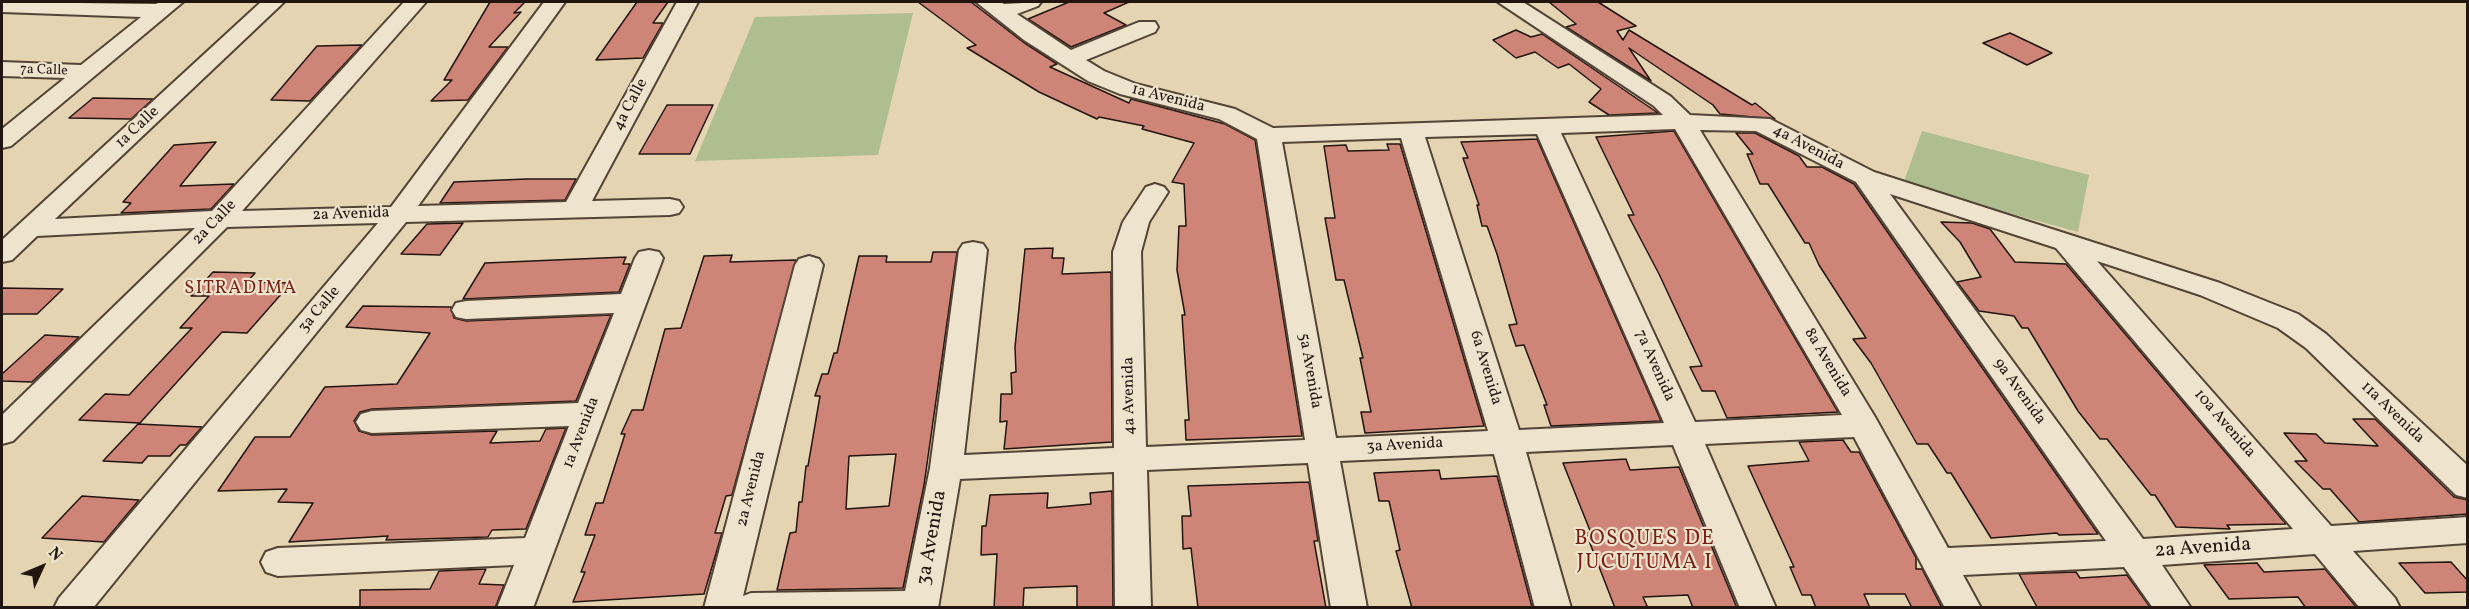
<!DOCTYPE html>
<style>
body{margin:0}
#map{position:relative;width:2469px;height:609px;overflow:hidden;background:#e5d4b1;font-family:Vollkorn,serif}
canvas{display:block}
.frame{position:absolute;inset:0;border:3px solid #22140e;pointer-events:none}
.north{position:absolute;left:12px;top:537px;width:60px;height:60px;-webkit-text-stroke:4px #eee3cc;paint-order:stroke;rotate:46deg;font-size:16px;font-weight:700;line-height:24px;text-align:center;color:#22140e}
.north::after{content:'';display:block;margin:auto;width:21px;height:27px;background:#22140e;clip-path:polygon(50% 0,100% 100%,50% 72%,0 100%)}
</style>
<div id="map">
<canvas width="2469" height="609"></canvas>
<div class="frame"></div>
<div class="north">N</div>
</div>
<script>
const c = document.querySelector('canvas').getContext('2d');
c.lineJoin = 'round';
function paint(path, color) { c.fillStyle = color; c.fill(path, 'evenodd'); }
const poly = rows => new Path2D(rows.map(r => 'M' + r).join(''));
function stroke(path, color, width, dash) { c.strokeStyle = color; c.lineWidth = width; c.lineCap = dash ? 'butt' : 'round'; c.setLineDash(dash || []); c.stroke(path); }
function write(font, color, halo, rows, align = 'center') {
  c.font = font + ' Vollkorn,serif'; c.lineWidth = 4.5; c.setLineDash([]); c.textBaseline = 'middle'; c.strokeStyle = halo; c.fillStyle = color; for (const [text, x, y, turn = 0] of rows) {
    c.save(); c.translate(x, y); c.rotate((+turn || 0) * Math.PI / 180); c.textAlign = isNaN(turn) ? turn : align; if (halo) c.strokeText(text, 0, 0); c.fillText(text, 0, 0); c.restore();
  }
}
paint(poly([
 [913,13,878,155,695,161,755,17],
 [1922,131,2089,175,2078,232,1903,184]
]), '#afbe8f');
const building = poly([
 [490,2,525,2,514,13,521,12,489,47,508,47,468,100,431,101,452,80,444,80,490,2],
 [637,2,668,2,653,23,663,23,643,58,596,60,637,2],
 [918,2,971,2,1023,42,1057,64,1050,67,1129,103,1131,99,1225,124,1255,140,1302,436,1186,440,1185,420,1189,420,1182,315,1185,315,1177,270,1179,226,1186,226,1184,184,1172,182,1194,143,1142,129,1144,126,1099,117,1097,119,1039,92,967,48,976,45,918,2],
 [1069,2,1129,2,1104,13,1126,25,1071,47,1028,19,1069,2],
 [1549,2,1598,2,1636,26,1617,31,1623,40,1629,30,1752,105,1755,103,1775,119,1720,114,1713,105,1629,48,1651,81,1566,27,1576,24,1549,2],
 [1516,30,1531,37,1542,34,1658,113,1609,115,1589,102,1601,89,1569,64,1558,68,1535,52,1516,58,1493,40,1516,30],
 [2010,33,2052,53,2027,65,1983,43,2010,33],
 [362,45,310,101,271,100,317,46,362,45],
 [93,98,153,99,131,119,69,118,93,98],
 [667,105,713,105,690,154,639,154,667,105],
 [1674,131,1838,412,1727,418,1715,391,1702,391,1690,367,1702,366,1659,274,1628,215,1634,215,1596,137,1674,131],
 [1736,133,1755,133,1799,156,1807,167,1822,167,1854,184,2098,534,2059,535,2057,533,1991,538,1951,473,1947,473,1928,444,1917,444,1871,363,1853,339,1866,338,1819,265,1809,243,1805,243,1768,184,1760,184,1747,154,1753,154,1736,133],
 [1537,139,1661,421,1551,426,1544,405,1547,405,1524,345,1516,346,1509,325,1517,324,1497,254,1487,226,1482,226,1477,205,1479,205,1463,158,1468,158,1461,142,1537,139],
 [216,142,180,186,234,184,211,209,121,213,131,203,123,202,174,145,216,142],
 [1387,144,1400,144,1484,426,1365,433,1361,412,1371,412,1360,358,1363,358,1344,280,1336,280,1325,218,1335,218,1324,146,1346,145,1348,151,1389,150,1387,144],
 [527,179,576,179,565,200,440,203,454,182,527,179],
 [1941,222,1972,223,1990,229,2015,262,2066,264,2286,524,2227,525,2230,529,2176,527,2155,495,2151,495,2107,439,2100,439,2078,411,2028,328,2022,328,2014,316,1979,311,1957,282,1981,277,1960,242,1941,222],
 [463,223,440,255,401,254,427,224,463,223],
 [1053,248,1052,258,1064,258,1062,274,1111,272,1112,442,1004,449,1007,421,1000,422,1001,394,1012,394,1011,373,1016,372,1015,347,1025,249,1053,248],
 [933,252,957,252,924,485,903,588,777,590,790,533,796,532,799,502,802,502,806,466,808,466,820,396,815,396,822,374,828,374,834,353,837,353,859,256,887,256,886,262,931,262,933,252],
 [896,454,889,506,846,509,849,456,896,454],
 [732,255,730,262,796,260,732,495,726,496,715,533,722,533,704,594,573,602,585,572,581,572,595,535,585,535,596,503,603,503,625,434,621,434,632,410,643,410,665,329,681,328,704,256,732,255],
 [626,257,623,264,630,264,619,292,463,299,485,263,626,257],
 [213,272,255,273,247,282,291,283,247,333,222,332,140,423,79,420,105,394,129,395,192,328,180,328,209,296,191,296,213,272],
 [2,288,63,289,37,314,2,314,2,288],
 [363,306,451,307,454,318,466,321,611,315,576,401,372,409,360,412,354,421,359,431,372,435,497,431,490,443,540,441,546,429,566,428,526,529,492,530,488,537,386,540,388,536,289,542,313,503,278,502,287,489,218,491,255,437,290,437,325,387,397,384,430,333,346,327,363,306],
 [45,335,79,337,32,382,2,381,2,374,45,335],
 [2353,419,2375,419,2454,497,2468,500,2468,514,2359,522,2330,489,2323,489,2295,461,2307,461,2284,433,2316,434,2325,443,2378,446,2353,419],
 [138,424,202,427,186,445,180,445,170,456,148,456,142,463,103,461,138,424],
 [1843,440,1851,452,1859,452,1916,558,1916,569,1922,569,1942,608,1912,608,1905,594,1864,594,1870,608,1816,608,1811,595,1802,595,1790,567,1794,567,1748,466,1809,461,1799,442,1843,440],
 [1626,459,1630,470,1679,467,1737,608,1693,608,1688,595,1643,597,1648,608,1615,608,1586,533,1591,533,1563,463,1626,459],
 [1439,470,1441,479,1497,476,1532,607,1412,608,1396,551,1400,550,1389,501,1379,501,1374,473,1439,470],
 [1309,482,1318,541,1314,541,1326,608,1198,608,1191,548,1183,549,1182,516,1191,516,1188,486,1309,482],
 [1112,491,1113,608,1077,608,1077,586,1024,588,1023,608,994,608,997,554,981,555,982,526,986,526,990,495,1048,493,1047,508,1091,504,1090,493,1112,491],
 [82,496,139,500,104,542,42,538,82,496],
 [2451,562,2468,581,2468,592,2425,593,2399,563,2451,562],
 [2257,563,2264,572,2325,569,2357,608,2306,608,2298,597,2229,599,2204,565,2257,563],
 [486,569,479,584,504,585,495,608,360,608,360,590,430,589,439,571,486,569],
 [2076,572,2080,578,2127,575,2150,607,2037,607,2019,574,2076,572]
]);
paint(building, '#ce8577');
stroke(building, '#22140e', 1.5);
const minor = poly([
 [2,2,156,4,160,2,183,2,11,146,2,148,2,129,65,78,2,76,2,62,81,65,141,17,2,12,2,2],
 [261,2,284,2,55,219,212,211,404,2,426,2,242,211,391,207,544,2,565,2,418,206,566,202,677,2,698,2,592,201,670,199,679,201,683,207,679,213,670,215,406,222,93,608,54,608,59,598,378,223,227,227,13,441,2,444,2,415,195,228,37,236,12,260,2,262,2,240,261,2],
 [976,2,1000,2,1004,4,1041,2,1038,6,1017,14,1071,50,1139,22,1155,22,1158,27,1155,32,1086,60,1104,71,1136,84,1235,109,1273,128,1663,115,1654,106,1498,2,1523,2,1670,96,1690,115,1770,119,1874,172,2220,283,2298,314,2326,334,2468,466,2468,498,2456,495,2306,348,2278,328,2200,295,2097,261,2331,526,2468,517,2468,543,2353,551,2395,598,2400,608,2360,608,2315,554,2162,565,2191,608,2153,608,2124,567,1963,575,1981,608,1945,608,1854,437,1705,444,1776,608,1740,608,1673,445,1526,452,1571,608,1535,608,1494,454,1340,461,1367,608,1331,608,1308,463,1147,470,1151,608,1115,608,1114,472,960,479,938,608,704,608,795,265,799,259,809,256,819,259,823,265,743,596,751,593,905,591,930,468,959,250,963,244,973,242,983,244,987,250,964,455,1114,448,1113,252,1123,222,1146,187,1155,184,1164,187,1168,192,1149,222,1141,252,1146,447,1305,440,1257,139,1219,119,1120,94,1088,81,1024,40,976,2],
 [1675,129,1842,415,1695,422,1561,133,1675,129],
 [1700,130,1756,131,1856,182,2106,541,1948,548,1875,417,1700,130],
 [1537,134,1664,423,1519,430,1425,137,1537,134],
 [1401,138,1488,431,1336,438,1282,142,1401,138],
 [1890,194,2056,248,2293,529,2143,539,1890,194],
 [649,250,659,252,663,258,533,608,497,608,514,565,278,576,266,572,261,562,266,552,278,548,525,538,569,426,372,433,361,430,356,422,361,414,372,411,578,403,614,313,466,319,456,317,452,310,456,303,466,301,621,294,635,258,639,252,649,250]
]);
stroke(minor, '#534437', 4);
paint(minor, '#eee3cc');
write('14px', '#22140e', '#eee3cc', [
 ["7a Calle",44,71,2]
]);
write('16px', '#22140e', '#eee3cc', [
 ["1a Avenida",1168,99,14],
 ["4a Calle",631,105,-62],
 ["1a Calle",138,128,-43],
 ["4a Avenida",1808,148,28],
 ["2a Avenida",351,215,-2],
 ["2a Calle",215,223,-46],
 ["3a Calle",320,310,-50],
 ["8a Avenida",1827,363,59],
 ["7a Avenida",1654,366,66],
 ["6a Avenida",1485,368,73],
 ["5a Avenida",1309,371,80],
 ["9a Avenida",2019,392,54],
 ["4a Avenida",1130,396,-91],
 ["11a Avenida",2392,413,44],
 ["10a Avenida",2224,424,49],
 ["1a Avenida",582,433,-69],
 ["3a Avenida",1405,446,-3],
 ["2a Avenida",752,489,-76]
]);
c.letterSpacing = '1.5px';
write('18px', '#7a1f14', '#eee3cc', [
 ["SITRADIMA",241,290]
]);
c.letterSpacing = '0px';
write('20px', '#22140e', '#eee3cc', [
 ["3a Avenida",933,538,-80],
 ["2a Avenida",2203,549,-4]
]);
c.letterSpacing = '1.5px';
write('21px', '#7a1f14', '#eee3cc', [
 ["BOSQUES DE",1645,540],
 ["JUCUTUMA I",1645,564]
]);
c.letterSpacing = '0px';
</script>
